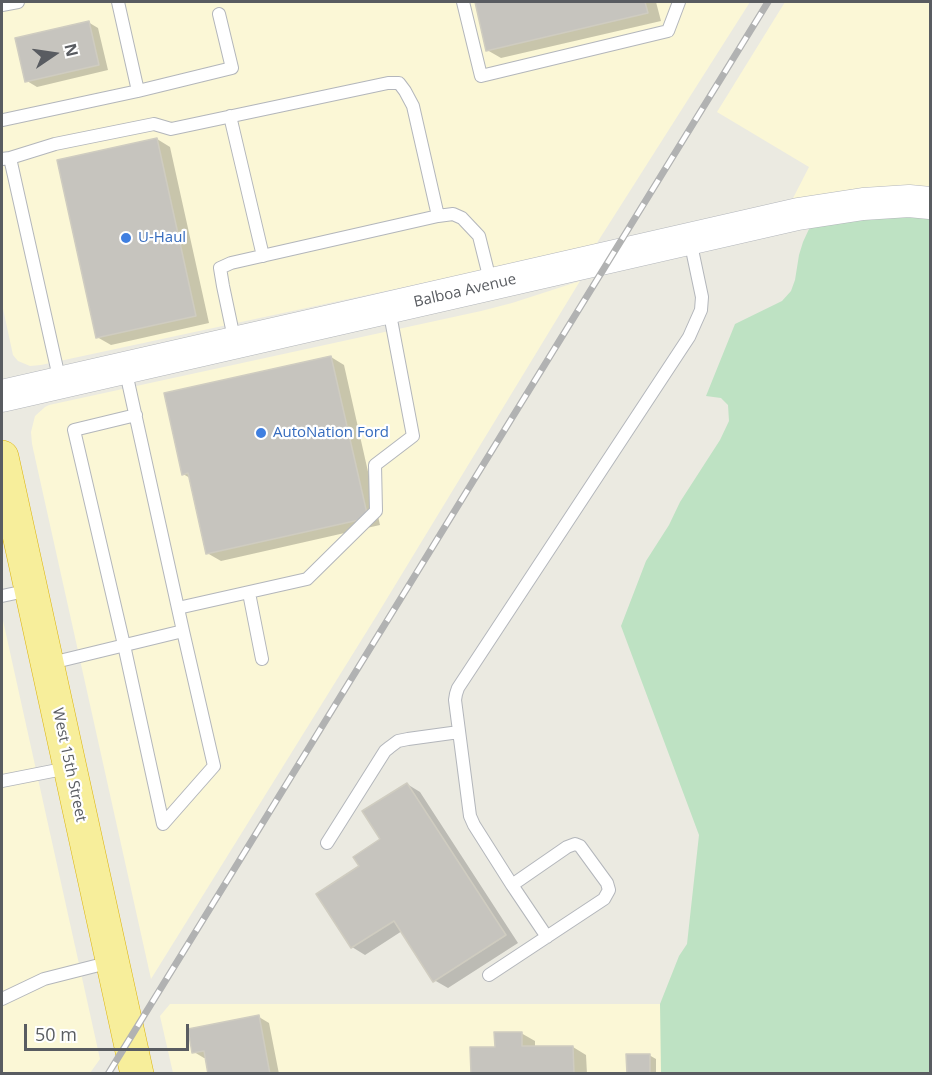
<!DOCTYPE html>
<style>
body{margin:0}
#map{position:relative;width:932px;height:1075px;overflow:hidden;background:#ebeae1;font-family:"Open Sans",sans-serif}
canvas{display:block}
.frame{position:absolute;inset:0;border:3px solid #595c61;pointer-events:none}
.north{position:absolute;left:24px;top:24px;width:60px;height:60px;-webkit-text-stroke:4px #fff;paint-order:stroke;rotate:77deg;font-size:16px;font-weight:700;line-height:24px;text-align:center;color:#595c61}
.north::after{content:'';display:block;margin:auto;width:21px;height:27px;background:#595c61;clip-path:polygon(50% 0,100% 100%,50% 72%,0 100%)}
.scale{position:absolute;left:24px;top:1024px;width:165px;height:27px;box-sizing:border-box;border:3px solid #595c61;border-top:0;padding-left:8px;font-size:18px;line-height:21px;white-space:nowrap;color:#595c61;-webkit-text-stroke:4px #fff;paint-order:stroke}
</style>
<div id="map">
<canvas width="932" height="1075"></canvas>
<div class="frame"></div>
<div class="north">N</div>
<div class="scale">50 m</div>
</div>
<script>
const c = document.querySelector('canvas').getContext('2d');
c.lineJoin = 'round';
function paint(path, color) { c.fillStyle = color; c.fill(path, 'evenodd'); }
const poly = rows => new Path2D(rows.map(r => 'M' + r).join(''));
function stroke(path, color, width, dash) { c.strokeStyle = color; c.lineWidth = width; c.lineCap = dash ? 'butt' : 'round'; c.setLineDash(dash || []); c.stroke(path); }
function write(font, color, halo, rows, align = 'center') {
  c.font = font + ' "Open Sans",sans-serif'; c.lineWidth = 4.5; c.setLineDash([]); c.textBaseline = 'middle'; c.strokeStyle = halo; c.fillStyle = color; for (const [text, x, y, turn = 0] of rows) {
    c.save(); c.translate(x, y); c.rotate((+turn || 0) * Math.PI / 180); c.textAlign = isNaN(turn) ? turn : align; if (halo) c.strokeText(text, 0, 0); c.fillText(text, 0, 0); c.restore();
  }
}
paint(poly([
 [2,2,750,2,595,246,41,365,30,366,18,361,13,355,2,304],
 [785,2,930,2,930,191,790,204,809,167,717,112],
 [580,281,377,615,151,979,32,444,31,432,35,416,45,407,49,405,481,311,512,303],
 [2,616,100,1059,90,1073,2,1073],
 [170,1004,681,1004,678,1074,173,1073,160,1016]
]), '#fbf7d6');
paint(poly([
 [891,216,930,217,930,1073,661,1073,660,1004,679,956,687,944,699,835,621,626,646,561,669,525,680,502,720,440,729,421,728,405,721,398,706,396,735,324,782,301,791,291,795,280,799,255,803,242,809,229,819,223]
]), '#bee2c3');
paint(poly([
 [476,2,656,2,661,21,501,58,487,50],
 [88,22,98,28,108,70,37,87,27,81],
 [157,139,170,147,209,323,111,345,97,337],
 [331,357,344,365,380,525,221,561,207,553,190,478,183,474],
 [407,784,420,792,518,943,448,988,434,980,402,931,365,955,352,947,361,867,382,840],
 [259,1017,269,1023,279,1074,210,1074,207,1058,204,1058,194,1052],
 [521,1033,535,1041,535,1048,573,1047,586,1055,587,1074,472,1074,496,1048],
 [649,1055,656,1059,656,1074,628,1074]
]), '#0003');
const building = poly([
 [475,2,645,2,648,13,486,51,475,2],
 [89,21,99,65,25,82,15,38,89,21],
 [157,138,196,316,96,338,57,160,157,138],
 [331,356,368,518,206,554,188,473,182,475,164,393,331,356],
 [407,783,506,935,433,982,394,921,351,948,316,894,359,866,353,857,380,839,362,811,407,783],
 [259,1015,270,1074,208,1074,204,1051,192,1053,188,1029,259,1015],
 [494,1032,522,1032,522,1046,573,1046,574,1074,471,1074,470,1047,495,1047,494,1032],
 [626,1054,650,1054,650,1074,627,1074,626,1054]
]);
paint(building, '#c6c4be');
stroke(building, '#cfccc0', 1.5);
const service = poly([
 [463,2,481,76,668,31,679,2],
 [2,5,18,2],
 [138,91,232,68,219,14],
 [230,116,263,256],
 [3,120,138,91,118,2],
 [10,158,60,382],
 [2,159,10,158,55,144,154,124,171,129,388,83,399,83,405,91,413,106,438,216],
 [235,343,223,286,220,268,231,263,438,216,453,214,462,218,479,236,491,284],
 [136,415,74,430,124,645,163,824,214,766,183,631],
 [249,593,262,659],
 [2,596,30,590],
 [178,608,307,579,376,511,375,465,413,436,389,309],
 [47,664,183,631,125,368],
 [2,781,68,768],
 [327,843,385,751,390,747,398,741,408,739,459,732],
 [547,937,512,885,474,825,470,816,455,700,456,694,458,688,689,337,701,310,702,297,690,240],
 [489,975,604,899,609,890,607,883,580,846,575,844,567,847,512,885],
 [2,999,44,979,111,962]
]);
const tertiary = poly([
 [2,396,798,214,863,204,909,201,930,203]
]);
const trunk = poly([
 [2,457,137,1074]
]);
stroke(service, '#b3b6bb', 14);
stroke(tertiary, '#b3b6bb', 33);
stroke(trunk, '#dcb510', 34);
stroke(service, '#fff', 12);
stroke(tertiary, '#fff', 32);
stroke(trunk, '#f7ee9b', 33);
const rail = poly([
 [108,1074,768,2]
]);
stroke(rail, '#b1b2b2', 7);
stroke(rail, '#fff', 4.5, [14]);
for (const [x, y, r, color] of [
 [126,238,6,"#3f7fe0"],
 [261,433,6,"#3f7fe0"]
]) { const dot = new Path2D(); dot.arc(x, y, r, 0, 2 * Math.PI); c.fillStyle = color; c.fill(dot); stroke(dot, '#fff', 2); }
write('15px', '#366cbe', '#fff', [
 ["U-Haul",138,238],
 ["AutoNation Ford",273,433]
], 'left');
write('15px', '#595c61', '#fff', [
 ["Balboa Avenue",465,291,-13],
 ["West 15th Street",69,765,78]
]);
</script>
